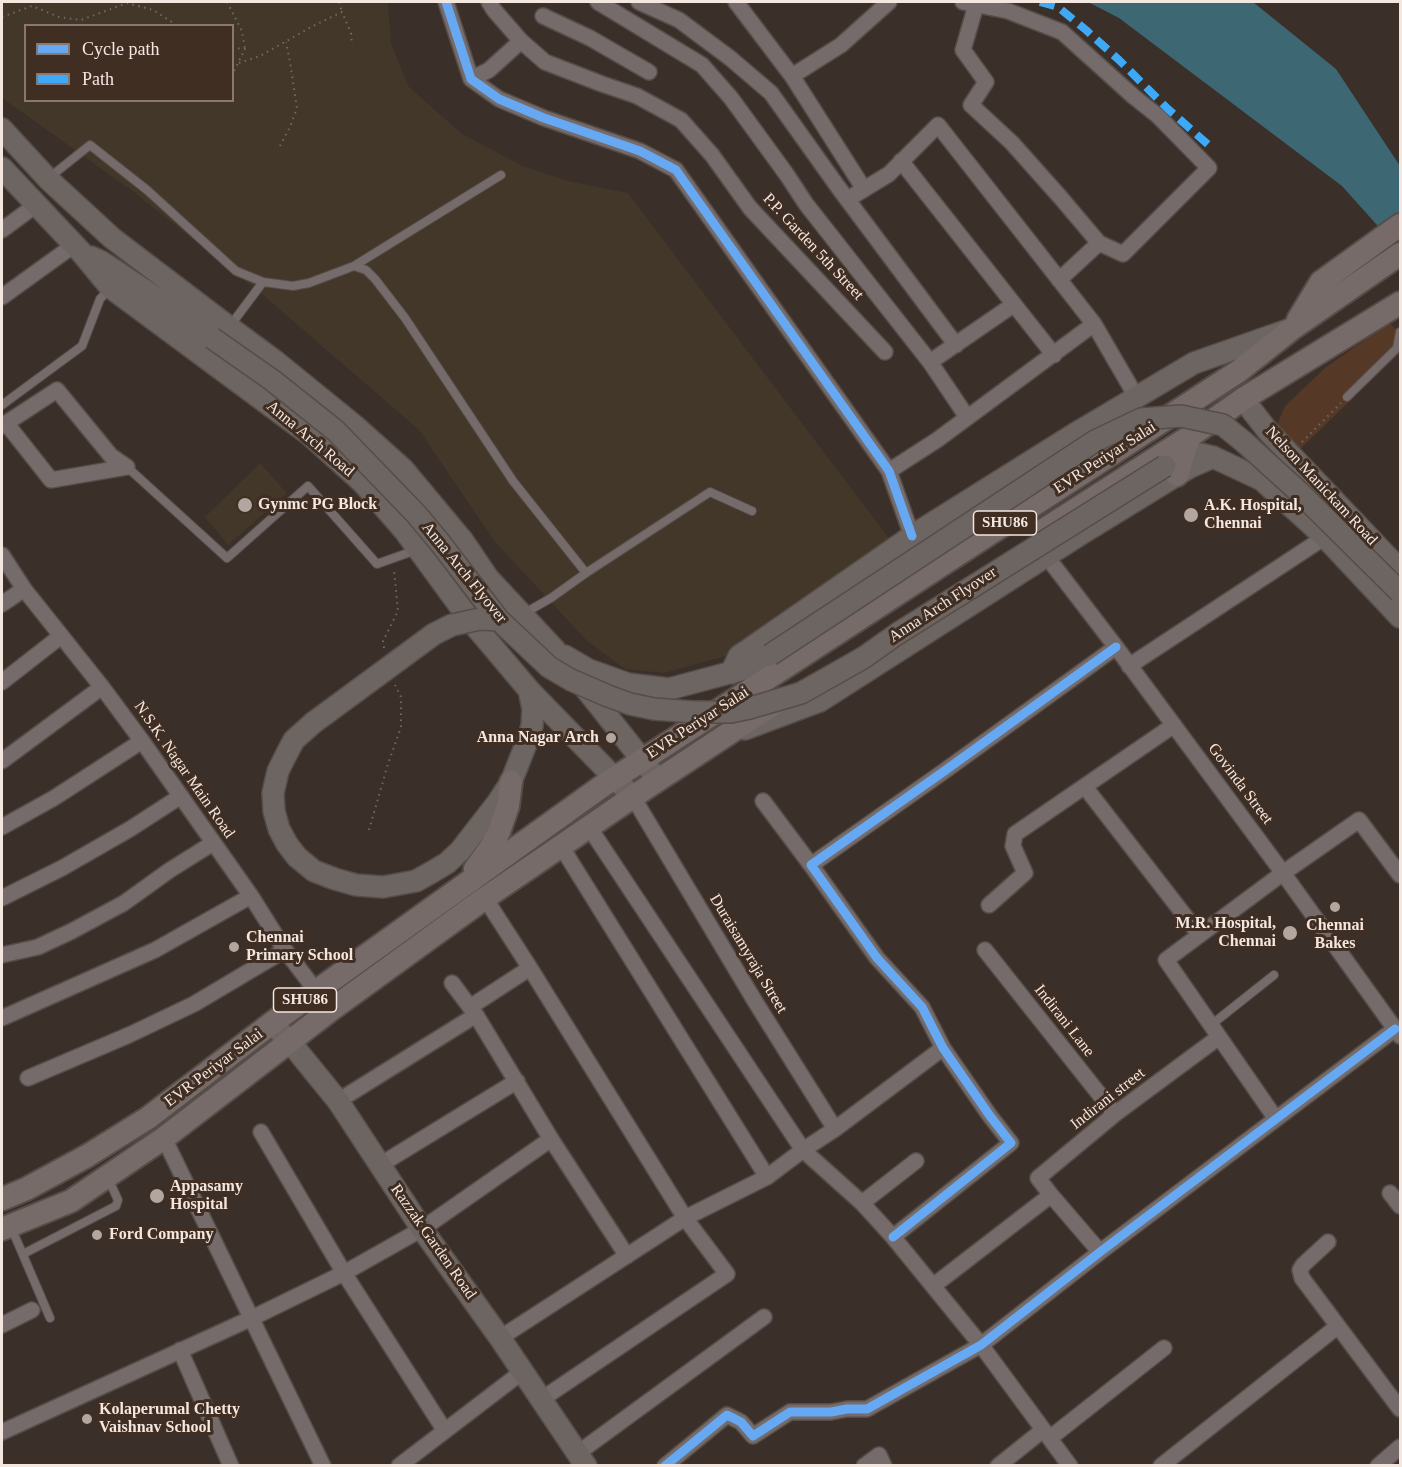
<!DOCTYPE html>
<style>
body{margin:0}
#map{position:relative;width:1402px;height:1467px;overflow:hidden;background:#3a2f29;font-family:Georgia,serif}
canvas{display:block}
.frame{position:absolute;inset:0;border:3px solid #f3e7e0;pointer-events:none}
.legend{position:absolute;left:24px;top:24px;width:210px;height:78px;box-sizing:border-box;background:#402e23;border:2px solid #88786f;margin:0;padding:8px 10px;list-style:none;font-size:18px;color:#f3e7e0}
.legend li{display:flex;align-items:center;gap:12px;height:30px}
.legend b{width:30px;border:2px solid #88786f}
</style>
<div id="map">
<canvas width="1402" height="1467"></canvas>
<div class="frame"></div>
<ul class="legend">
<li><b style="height:8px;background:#66a8f1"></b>Cycle path</li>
<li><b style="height:8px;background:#3fa9f5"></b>Path</li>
</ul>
</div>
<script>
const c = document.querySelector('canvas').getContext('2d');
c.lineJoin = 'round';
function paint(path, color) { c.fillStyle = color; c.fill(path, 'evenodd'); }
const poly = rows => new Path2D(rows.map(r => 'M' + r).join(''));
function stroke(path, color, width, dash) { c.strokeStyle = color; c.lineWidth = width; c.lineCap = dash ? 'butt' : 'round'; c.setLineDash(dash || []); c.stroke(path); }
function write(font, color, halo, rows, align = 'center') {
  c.font = font + ' Georgia,serif'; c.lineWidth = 6; c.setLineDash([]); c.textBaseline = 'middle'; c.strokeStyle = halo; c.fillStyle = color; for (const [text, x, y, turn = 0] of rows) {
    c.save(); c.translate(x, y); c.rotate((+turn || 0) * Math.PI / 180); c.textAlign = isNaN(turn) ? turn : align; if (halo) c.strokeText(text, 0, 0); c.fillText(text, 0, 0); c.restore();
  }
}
paint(poly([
 [2,2,388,2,391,43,409,87,462,134,523,166,568,181,628,193,894,545,726,656,664,673,625,669,587,641,495,542,419,430,263,295,131,190,2,98],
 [26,26,232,26,232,100,26,100],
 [260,463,287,493,228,545,205,517]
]), '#433729');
paint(poly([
 [1389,323,1400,332,1400,353,1300,449,1277,425,1285,406,1326,367]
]), '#553926');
paint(poly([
 [1088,2,1253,2,1336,69,1400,166,1400,256,1385,234,1342,186,1119,18]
]), '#3d6773');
const lane = poly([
 [50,177,90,145,147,190,236,271,263,282,293,286,309,283,354,266,366,270,375,279,405,318,513,481,586,573,551,598,523,614],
 [354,266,501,175],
 [230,326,263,282],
 [1347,397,1397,348,1400,332],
 [2,405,82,346,100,299,109,289],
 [127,467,227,558,308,486,377,564,416,550],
 [586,573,710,492,752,511],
 [1211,1025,1274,975],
 [11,1227,50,1318],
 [23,1254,116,1206,118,1200,108,1178]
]);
const street = poly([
 [446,2,471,79,499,99,544,118,640,151,676,170,889,471,912,536],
 [489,2,494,10,521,41,545,62,602,84,637,96,681,120,712,155,750,208,885,352],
 [598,2,702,65,731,98,787,175,806,204,930,362,967,417],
 [639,2,679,20,730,58,771,93,838,187,956,345],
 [736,2,792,76,864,189],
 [963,2,1008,11,1062,32,1133,96,1158,116,1209,168,1123,254,1099,243,1059,280],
 [976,5,963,50,986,82,971,105,1012,143,1061,198,1099,243],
 [543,16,590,38,649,72],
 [792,76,841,45,889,2],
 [471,79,489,70,521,41],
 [901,161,1054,355],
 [848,199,889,174,938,125,1094,324,1137,398],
 [2,230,36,205],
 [2,297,74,245],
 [930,362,1013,305],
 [6,423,51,480,127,467],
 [2,426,57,390,111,456,127,467],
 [889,471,937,440,1094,324],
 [2,555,24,589,102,687,142,741,251,896,285,950,317,992,332,1009],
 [1047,557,1116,647,1283,873,1400,1036],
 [2,604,24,589],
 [1129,666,1325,537],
 [2,682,61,636],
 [2,761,102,687],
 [1085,787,1199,934],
 [633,797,756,1003,835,1129],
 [763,801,811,865],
 [2,827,54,798,142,741],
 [589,827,803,1150,862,1203,893,1237,981,1345,1070,1466],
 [561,846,767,1177],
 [2,898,62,868,130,829,181,796],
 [485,898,530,968,685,1218,727,1274,542,1399],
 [989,905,1025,873,1013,846,1015,834,1174,725],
 [985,950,1115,1114],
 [2,955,38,947,72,931,124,903,170,870,213,843],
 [452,983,476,1015,551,1139,627,1256],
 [470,1007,530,968],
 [2,1018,155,950,251,896],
 [28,1078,129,1035,194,1004,285,950],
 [338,1101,476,1015],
 [1276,1119,1166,960,1283,873,1359,820,1400,875],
 [261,1132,344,1273,445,1431],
 [164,1138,323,1466],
 [380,1165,517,1081],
 [1390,1193,1400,1206],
 [862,1203,916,1161],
 [893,1237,1011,1143,990,1116,943,1048,922,1007,877,958,811,865,943,772,1116,647],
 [1328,1242,1303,1265,1300,1270,1302,1278,1400,1409],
 [1100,1252,1051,1195,1038,1178,1115,1114,1219,1037],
 [933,1286,1051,1195],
 [2,1325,32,1310],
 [500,1338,685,1218,767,1177,803,1150,835,1129,943,1048],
 [180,1350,231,1466],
 [2,1432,252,1318,344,1273,422,1229,551,1139],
 [1050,1438,1164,1348],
 [578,1453,764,1317],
 [399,1466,522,1372],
 [665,1466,727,1415,741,1422,753,1436,790,1412,831,1412,847,1409,867,1409,981,1345,1100,1252,1395,1029],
 [864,1466,879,1455,884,1466],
 [998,1466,1043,1430],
 [1161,1466,1338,1326],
 [1378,1466,1400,1447]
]);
const secondary = poly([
 [2,129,48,179,112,238,229,327,275,361,355,426,403,469,463,541,488,578,555,650,658,780],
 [2,168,81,252,110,287,310,435,363,483,404,530,470,620,529,690,633,797],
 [91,257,102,262,167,305,212,338],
 [1243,399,1267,430,1400,570],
 [1200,454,1213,457,1262,480,1325,537,1400,617],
 [565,656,589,670,628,684,669,689,755,666,770,655],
 [731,673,739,656,748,650,912,536,1078,432,1194,363,1288,330],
 [745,729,820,701,1081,534,1177,475,1190,467,1213,457],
 [432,872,447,863,460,851,498,802,511,782,528,739,532,726,533,709,529,690],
 [272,1023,290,1042,338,1101,422,1229,500,1338,586,1466]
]);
const primary = poly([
 [1298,320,1321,282,1400,225],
 [1177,475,1189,437],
 [1045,529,1189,437,1243,399,1400,303],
 [475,869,491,847,499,832,508,806,511,782],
 [2,1199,26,1189,87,1156,148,1118,272,1023,601,787,1239,371,1293,328,1400,254],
 [2,1229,71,1201,164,1138,332,1009,485,898,646,788,775,703]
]);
stroke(lane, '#564d48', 10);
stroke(street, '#564d48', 18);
stroke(secondary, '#564d48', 24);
stroke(primary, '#564d48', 26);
stroke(poly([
 [227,2,242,31,245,49],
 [339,2,342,12],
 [2,17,32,6,59,17,81,20,127,3,153,10,178,26],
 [232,48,245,49,232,75],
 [239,63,260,56,313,26,342,12,351,33,352,45],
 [280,146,290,127,297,108,290,62,286,42],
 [1302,442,1341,403],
 [384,648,383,641,398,611,394,570],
 [369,830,388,764,401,727,401,697,395,685]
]), '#716a67', 2, [1.5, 4.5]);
stroke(lane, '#746b6a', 8);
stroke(street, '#746b6a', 15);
stroke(secondary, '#6d6562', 21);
stroke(primary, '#766b69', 22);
const secondaryBridge = poly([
 [212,338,272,380,336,431,417,515,441,544,499,620,549,667,571,680,608,696,630,704,654,709,694,712,731,712,750,708,801,693,863,658,897,634,1165,466],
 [770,655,1095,441,1141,419,1181,416,1223,425,1244,442,1298,491,1400,592],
 [432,872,416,881,383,887,356,885,335,879,314,871,297,857,287,844,279,829,274,811,273,793,278,771,286,755,294,740,313,723,434,634,452,625,480,619,499,620]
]);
stroke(secondaryBridge, '#564d48', 24, []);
stroke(secondaryBridge, '#6d6562', 21);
stroke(poly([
 [1040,2,1058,7,1086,30,1119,60,1168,109,1213,149]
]), '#3fa9f5', 8, [15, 8]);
stroke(poly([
 [446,2,471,79,499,99,544,118,640,151,676,170,889,471,912,536],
 [893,1237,1011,1143,990,1116,943,1048,922,1007,877,958,811,865,943,772,1116,647],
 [665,1466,727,1415,741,1422,753,1436,790,1412,831,1412,847,1409,867,1409,981,1345,1100,1252,1395,1029]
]), '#66a8f1', 9);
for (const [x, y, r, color] of [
 [245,505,8,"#b2a7a0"],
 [1191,515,8,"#b2a7a0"],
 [611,738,6,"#b2a7a0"],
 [1335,907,6,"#b2a7a0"],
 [1290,933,8,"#b2a7a0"],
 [234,947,6,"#b2a7a0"],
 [157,1196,8,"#b2a7a0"],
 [97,1235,6,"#b2a7a0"],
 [87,1419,6,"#b2a7a0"]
]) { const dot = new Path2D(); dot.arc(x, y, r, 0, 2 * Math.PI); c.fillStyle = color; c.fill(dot); stroke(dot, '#402e23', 2); }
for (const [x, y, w] of [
 [1005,523,63],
 [305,1000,63]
]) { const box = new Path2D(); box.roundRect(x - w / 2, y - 12, w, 24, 4.5); c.fillStyle = '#402e23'; c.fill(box); stroke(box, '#f3e7e0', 1.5); }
write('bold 15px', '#f3e7e0', null, [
 ["SHU86",1005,523],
 ["SHU86",305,1000]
]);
write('16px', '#f3e7e0', '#402e23', [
 ["P.P. Garden 5th Street",813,247,47],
 ["Anna Arch Road",310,439,40],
 ["EVR Periyar Salai",1105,458,-33],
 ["Nelson Manickam Road",1321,486,47],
 ["Anna Arch Flyover",464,573,51],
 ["Anna Arch Flyover",943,605,-33],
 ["EVR Periyar Salai",698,723,-33],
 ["N.S.K. Nagar Main Road",184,770,55],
 ["Govinda Street",1240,784,53],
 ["Duraisamyraja Street",748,954,59],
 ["Indirani Lane",1064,1021,52],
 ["EVR Periyar Salai",214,1068,-37],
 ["Indirani street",1108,1099,-38],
 ["Razzak Garden Road",433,1242,55]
]);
write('bold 16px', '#f3e7e0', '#402e23', [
 ["Gynmc PG Block",258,505],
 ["A.K. Hospital,",1204,506],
 ["Chennai",1204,524],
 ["Anna Nagar Arch",599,738,"right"],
 ["M.R. Hospital,",1276,924,"right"],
 ["Chennai",1276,942,"right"],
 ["Chennai",1335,926,"center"],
 ["Bakes",1335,944,"center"],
 ["Chennai",246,938],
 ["Primary School",246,956],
 ["Appasamy",170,1187],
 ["Hospital",170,1205],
 ["Ford Company",109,1235],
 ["Kolaperumal Chetty",99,1410],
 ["Vaishnav School",99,1428]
], 'left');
</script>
